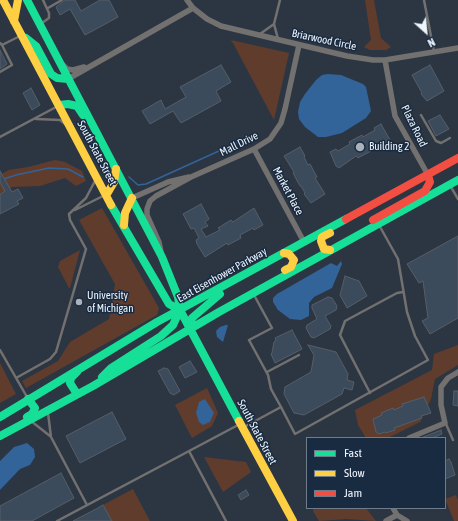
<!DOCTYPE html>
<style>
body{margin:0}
#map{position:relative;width:458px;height:521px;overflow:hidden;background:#2c3642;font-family:"Asap Condensed",sans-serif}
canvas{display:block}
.legend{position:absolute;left:306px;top:437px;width:140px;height:72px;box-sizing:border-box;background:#192b40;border:1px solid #6e7c8c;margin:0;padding:5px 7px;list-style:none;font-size:12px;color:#eef5fe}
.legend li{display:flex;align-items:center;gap:8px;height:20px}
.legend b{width:20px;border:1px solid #6e7c8c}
.north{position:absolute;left:406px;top:12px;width:40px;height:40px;-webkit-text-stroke:3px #192b40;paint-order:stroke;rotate:153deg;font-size:11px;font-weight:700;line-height:16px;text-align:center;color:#eef5fe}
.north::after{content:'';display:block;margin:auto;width:14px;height:18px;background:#eef5fe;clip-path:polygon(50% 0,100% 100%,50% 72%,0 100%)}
</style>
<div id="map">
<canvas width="458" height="521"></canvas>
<ul class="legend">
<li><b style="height:5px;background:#16e098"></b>Fast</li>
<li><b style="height:5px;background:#ffcf43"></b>Slow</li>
<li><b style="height:5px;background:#f24e42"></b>Jam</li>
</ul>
<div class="north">N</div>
</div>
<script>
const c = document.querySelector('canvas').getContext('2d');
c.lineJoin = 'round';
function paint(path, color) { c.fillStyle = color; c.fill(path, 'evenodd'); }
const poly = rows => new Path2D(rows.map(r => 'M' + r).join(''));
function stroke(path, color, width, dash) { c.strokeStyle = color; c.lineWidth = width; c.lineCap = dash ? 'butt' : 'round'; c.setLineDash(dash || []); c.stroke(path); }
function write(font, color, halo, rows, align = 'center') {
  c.font = font + ' "Asap Condensed",sans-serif'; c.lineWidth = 3; c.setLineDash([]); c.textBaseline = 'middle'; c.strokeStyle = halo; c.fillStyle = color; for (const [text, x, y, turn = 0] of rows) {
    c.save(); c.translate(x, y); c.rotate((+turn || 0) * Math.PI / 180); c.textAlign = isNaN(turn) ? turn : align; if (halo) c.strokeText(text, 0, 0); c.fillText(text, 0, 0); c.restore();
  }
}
paint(poly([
 [365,0,374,0,381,38,391,47,386,50,370,50,364,47,371,40],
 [231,40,289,53,274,120,233,43],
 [55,160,65,162,82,171,86,181,76,186,65,178,40,186,12,187,0,193,0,175,9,170,28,167],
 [102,208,159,308,157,315,26,388,22,381,58,361,70,342,109,319,115,284,79,220],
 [80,250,70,288,69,288,58,267,60,261],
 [458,345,458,365,435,379,431,399,420,422,388,438,366,438,358,425,355,410,432,370,434,354],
 [0,363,16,394,0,403],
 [207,388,218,413,212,426,192,438,175,405],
 [204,457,246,462,251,472,223,492],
 [133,489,150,521,112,521,103,505],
 [456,495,458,500,458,521,454,521,445,499],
 [314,508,366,508,376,521,346,519,319,521,313,511]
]), '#603c2d');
paint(poly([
 [328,74,341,75,363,84,366,87,371,111,366,118,342,133,326,137,318,137,305,127,299,119,298,112,300,102,305,94,316,80,322,75],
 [341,261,342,264,332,288,314,297,309,303,309,316,301,320,290,319,278,310,273,302,273,298,277,294,331,263,337,266],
 [226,325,228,325,223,342,217,337,216,331,220,327],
 [205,399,214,413,210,422,203,425,199,422,196,413,199,402],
 [27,443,34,449,35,457,30,465,20,469,0,490,0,461,14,447]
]), '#326399');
stroke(poly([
 [129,177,138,185,146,184,241,141],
 [4,179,16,175,49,168,68,169,83,177]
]), '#326399', 1.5);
const building = poly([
 [65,0,75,0,81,11,100,0,109,0,118,17,85,35,70,9,60,15,56,7,65,0],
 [0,50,7,64,0,69,0,50],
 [221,65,231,82,216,91,221,101,181,123,173,111,150,124,142,111,161,100,165,109,186,97,180,87,221,65],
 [430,65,444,91,427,101,421,94,422,93,412,75,430,65],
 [31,88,40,105,32,110,23,93,31,88],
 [440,115,449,129,436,136,428,121,440,115],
 [381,124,390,140,383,144,382,142,370,149,371,151,358,158,356,156,339,168,336,166,330,152,336,149,338,151,350,144,349,142,362,135,363,137,375,130,374,128,381,124],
 [300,147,305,156,304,157,308,165,310,164,317,177,315,178,325,194,311,203,304,194,305,193,301,186,300,186,293,173,294,172,284,156,300,147],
 [0,171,12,192,18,189,23,198,17,201,19,204,0,214,0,194,5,191,0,182,0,171],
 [201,204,209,219,205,222,208,226,201,229,206,237,220,230,218,228,231,220,233,222,254,208,263,225,254,230,253,228,240,235,241,238,228,245,227,243,205,257,197,244,196,240,199,238,194,228,191,229,183,214,201,204],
 [458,236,458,318,430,334,422,321,428,318,423,281,419,283,407,264,458,236],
 [345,276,359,281,367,296,347,308,340,295,345,276],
 [328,297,332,298,337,306,336,310,325,316,331,326,330,329,314,338,311,337,306,328,307,325,317,319,312,308,312,305,328,297],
 [292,330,302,349,275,363,271,354,272,353,274,342,276,340,275,338,292,330],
 [308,345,336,352,348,374,347,380,354,382,352,390,344,388,342,394,304,415,294,413,284,394,285,387,311,372,314,355,308,345],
 [190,361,197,372,185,378,179,367,190,361],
 [164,368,168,369,180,391,174,395,170,393,158,371,164,368],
 [454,391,458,391,458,406,453,405,454,391],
 [424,397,431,413,421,416,422,418,394,428,395,430,386,433,385,432,379,434,376,432,373,419,382,415,381,413,393,408,394,410,403,406,402,404,424,397],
 [112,412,126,439,80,463,66,436,112,412],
 [441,430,442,434,432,438,421,438,441,430],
 [449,459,451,462,455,475,445,479,445,461,449,459],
 [61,473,74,498,32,521,0,521,0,506,61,473],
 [246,490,249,495,241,500,238,495,246,490],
 [103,505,112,521,73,521,96,509,103,505]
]);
paint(building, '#3c4b5b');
stroke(building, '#555e68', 1);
stroke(poly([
 [424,0,434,52],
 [48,8,62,0],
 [42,23,49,18,49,13,43,0],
 [260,34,274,24],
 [278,39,274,24,280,0],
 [0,43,2,45,20,36],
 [0,72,12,65,2,45],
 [421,115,436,141,441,143,450,138],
 [36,119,60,120,65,124],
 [0,137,58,106],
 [451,187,458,199],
 [75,210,105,195],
 [0,350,27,397],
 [267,372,299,355],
 [16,378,50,359,56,352,86,249,70,220,69,214,86,198,96,179],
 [370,393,340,335,345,321,397,293,403,292],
 [281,407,295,434,428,360,415,336,407,312,398,259,379,225],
 [48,413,51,437,87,505],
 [31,421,50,436],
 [446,424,453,440],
 [244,427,281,407,271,389,268,375,249,340,272,328,254,295],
 [189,451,226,521],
 [57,521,240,424]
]), '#737070', 2.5);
stroke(poly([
 [187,0,193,8,207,19,221,26,347,56,373,60,385,60,458,48],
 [385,60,395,116,428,175],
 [63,65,67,69,73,70,84,67],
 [68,79,193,8],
 [254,149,304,242],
 [132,198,168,182,189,177],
 [161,252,159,242,147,215,147,209,150,201,156,196,191,177,254,149,270,139,281,123,285,109,299,45],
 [409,438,445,423,441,405,441,387,448,378,458,372],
 [393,508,397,515,407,521],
 [386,521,397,515]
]), '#737070', 5.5);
stroke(poly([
 [27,0,162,257,178,297,180,310,239,421],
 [26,38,36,46,51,74,57,78,68,79],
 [59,105,68,104,77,106,83,115],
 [111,205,169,304,180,310],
 [190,329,192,318,220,294],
 [77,372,71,378,70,383,77,394],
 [102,377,111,368,161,336,173,325,180,310],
 [0,417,157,322,346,219],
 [27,417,32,414,35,408,28,399],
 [0,436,93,386,219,312,458,180]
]), '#16e098', 8);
stroke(poly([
 [3,0,111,205],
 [14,21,18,0],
 [107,194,114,182,116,169],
 [124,225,125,213,132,198],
 [330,233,322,237,321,241,324,249,330,250],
 [284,253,289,254,294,260,291,267,285,270],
 [239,421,293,521]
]), '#ffcf43', 8);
stroke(poly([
 [346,219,458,158],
 [373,220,425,191,430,182,428,175]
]), '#f24e42', 8);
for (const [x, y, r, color] of [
 [360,147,5,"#aab2bc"],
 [79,302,4,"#aab2bc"]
]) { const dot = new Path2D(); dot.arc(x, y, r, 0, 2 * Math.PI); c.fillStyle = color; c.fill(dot); stroke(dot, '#192b40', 1.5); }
write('11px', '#eef5fe', '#192b40', [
 ["Briarwood Circle",324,40,12],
 ["Plaza Road",414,126,64],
 ["Mall Drive",239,144,-26],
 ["South State Street",97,153,62],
 ["Market Place",288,191,62],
 ["East Eisenhower Parkway",222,275,-29],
 ["South State Street",257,432,62]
]);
write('11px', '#eef5fe', '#192b40', [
 ["Building 2",369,147],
 ["University",87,296],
 ["of Michigan",87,309]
], 'left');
</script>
